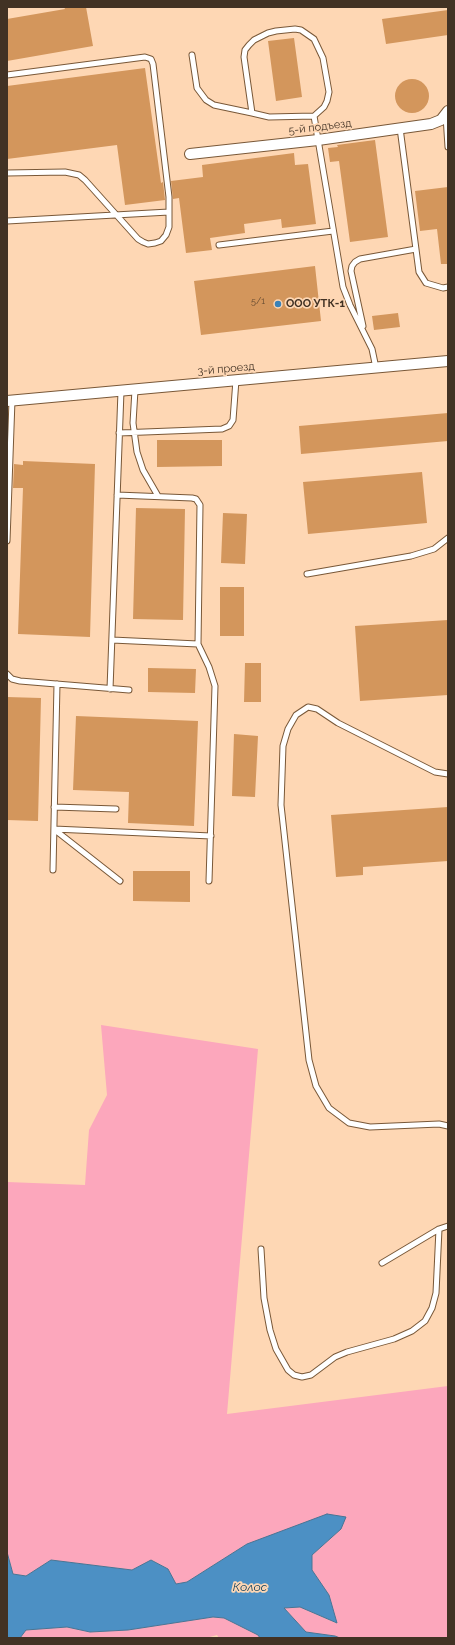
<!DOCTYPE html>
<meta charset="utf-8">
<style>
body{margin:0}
#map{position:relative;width:455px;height:1645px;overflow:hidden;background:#fed7b4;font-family:Raleway,sans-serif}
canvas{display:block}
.frame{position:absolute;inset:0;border:8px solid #423224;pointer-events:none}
</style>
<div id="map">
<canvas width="455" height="1645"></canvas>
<div class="frame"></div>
</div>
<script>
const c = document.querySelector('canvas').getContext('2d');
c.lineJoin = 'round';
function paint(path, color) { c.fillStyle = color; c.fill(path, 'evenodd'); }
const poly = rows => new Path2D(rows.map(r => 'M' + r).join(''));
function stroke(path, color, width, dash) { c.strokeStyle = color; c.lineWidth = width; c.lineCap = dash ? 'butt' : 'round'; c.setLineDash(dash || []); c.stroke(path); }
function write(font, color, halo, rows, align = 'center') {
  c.font = font + ' Raleway,sans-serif'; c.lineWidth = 3.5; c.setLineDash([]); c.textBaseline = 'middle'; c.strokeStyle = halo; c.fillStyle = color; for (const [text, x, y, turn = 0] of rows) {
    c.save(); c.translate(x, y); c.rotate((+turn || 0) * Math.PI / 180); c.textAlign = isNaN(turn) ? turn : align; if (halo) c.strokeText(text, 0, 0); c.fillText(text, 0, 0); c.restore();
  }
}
paint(poly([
 [101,1025,258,1049,227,1414,448,1386,448,1638,340,1638,335,1636,306,1632,284,1608,300,1607,336,1623,329,1595,312,1571,312,1555,341,1529,247,1544,187,1582,176,1585,168,1569,152,1560,132,1570,51,1560,26,1576,13,1574,7,1552,7,1182,85,1185,89,1130,107,1095],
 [213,1617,224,1618,258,1635,260,1638,219,1638,217,1635,206,1638,20,1638,26,1630,67,1627,90,1632,128,1630]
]), '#fca7bc');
const water = poly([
 [327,1514,346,1517,341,1529,312,1555,312,1570,329,1595,337,1623,300,1607,284,1608,306,1632,335,1636,340,1638,260,1638,258,1635,224,1618,213,1617,128,1630,90,1632,67,1627,26,1630,20,1638,7,1638,7,1552,13,1574,26,1576,51,1560,132,1570,151,1560,168,1569,176,1584,187,1582,247,1544,327,1514]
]);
paint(water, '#4c90c4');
stroke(water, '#497494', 1);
paint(poly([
 [64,7,86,7,93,46,7,61,7,19,65,9],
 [448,10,448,35,386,44,382,19],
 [294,38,302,97,276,101,268,41],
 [145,68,161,183,163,182,165,200,125,205,117,145,7,159,7,86],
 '395 96a17 17 0 1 1 34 0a17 17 0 1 1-34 0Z',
 [375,140,388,237,350,242,339,161,330,162,328,148,338,147,337,145],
 [294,153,295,165,308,164,316,224,282,228,281,219,244,224,245,233,210,238,212,250,186,253,179,198,173,199,171,181,203,177,202,165],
 [448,187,448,264,441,264,437,229,420,231,415,191],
 [315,266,321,321,201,335,194,281],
 [398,313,400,327,374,330,372,316],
 [448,413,448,441,301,454,299,426],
 [157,440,222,440,222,466,157,467],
 [23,461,95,464,90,637,18,634,23,488,13,488,14,464,23,465],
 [422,472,427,523,308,534,303,482],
 [136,508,185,509,183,620,133,619],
 [223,513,247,514,245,564,221,563],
 [220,587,244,587,244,636,220,636],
 [448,620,448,695,360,701,355,626],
 [245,663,261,663,261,702,244,702],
 [148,668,196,669,195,693,148,692],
 [7,697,41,698,38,821,7,820],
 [76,716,198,721,194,826,128,823,129,792,73,790],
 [234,734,258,736,255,797,232,796],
 [448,807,448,861,363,867,363,875,336,877,331,815],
 [133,871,190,871,190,902,133,901]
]), '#d3965c');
const lane = poly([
 [192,55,197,88,206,100,214,105,252,113,269,117,314,116,324,107,327,101,329,92,323,58,314,39,301,30,295,29,276,31,268,33,254,40,249,45,245,50,244,57,252,113],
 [7,75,145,57,151,59,153,64,169,197,169,227,166,235,161,241,155,243,148,244,143,242,138,239,85,180,79,175,65,172,7,173],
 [314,116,343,287,350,305,372,349,376,368],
 [446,116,448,147],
 [400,128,419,272,426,283,443,288,448,287],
 [7,221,169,212],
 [219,245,333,231],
 [363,326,351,271,352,266,355,262,360,259,416,249],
 [135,390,133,423,137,452,143,470,158,496],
 [119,433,222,429,229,426,233,420,236,380],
 [117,495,192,498,196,499,200,505,198,644,209,667,215,686,209,881],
 [7,541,12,400],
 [307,574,411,556,434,549,448,538],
 [112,640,198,644],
 [7,674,12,679,20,681,129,690],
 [110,689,121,391],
 [448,774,435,772,338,723,317,709,308,707,296,715,288,729,283,746,281,805,309,1060,316,1086,329,1108,349,1123,370,1127,439,1124,448,1126],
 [54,807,116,809],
 [54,829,211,836],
 [55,830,120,881],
 [53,870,57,684],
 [261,1249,264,1298,270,1330,276,1349,288,1370,294,1375,302,1377,311,1375,335,1357,347,1352,394,1339,412,1331,425,1321,432,1308,436,1293,439,1229],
 [382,1263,439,1229,448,1226]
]);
const street = poly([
 [190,154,318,140,431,124,441,120,448,111],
 [7,401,448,361]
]);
stroke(lane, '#795838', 7);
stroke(street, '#795838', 12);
stroke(lane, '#fff', 5);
stroke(street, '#fff', 10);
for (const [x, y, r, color] of [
 [278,304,4,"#3b82b7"]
]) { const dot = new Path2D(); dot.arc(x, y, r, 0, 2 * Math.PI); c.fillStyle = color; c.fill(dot); stroke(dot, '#fed7b4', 1.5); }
write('9px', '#664b32', null, [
 ["5/1",258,301]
]);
write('11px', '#423224', '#fed7b4', [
 ["5-й подъезд",320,127,-7],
 ["3-й проезд",226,369,-5]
]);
write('bold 11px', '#423224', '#fed7b4', [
 ["ООО УТК-1",286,304]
], 'left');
write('italic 12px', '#00385b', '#fed7b4', [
 ["Колос",250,1587]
]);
</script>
